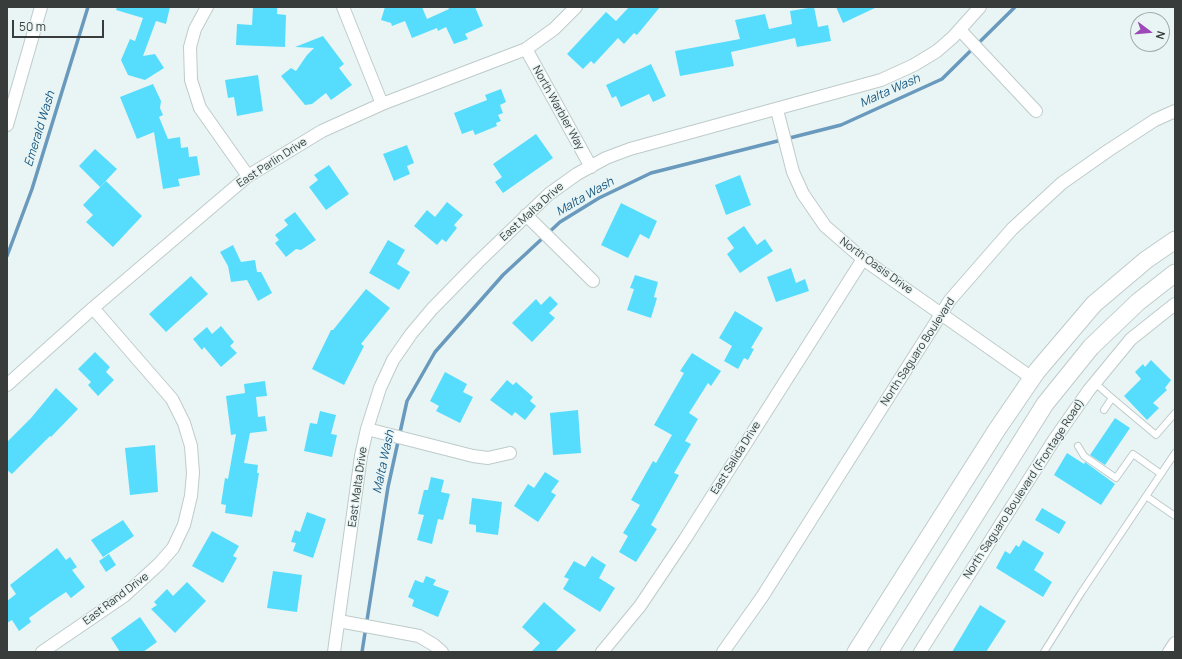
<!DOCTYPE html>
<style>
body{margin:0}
#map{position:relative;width:1182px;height:659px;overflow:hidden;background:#e9f5f4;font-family:Manrope,sans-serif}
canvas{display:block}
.frame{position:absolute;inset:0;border:8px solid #383d3c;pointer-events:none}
.north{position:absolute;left:1130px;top:12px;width:40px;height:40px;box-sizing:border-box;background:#e9f5f4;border:1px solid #a2abaa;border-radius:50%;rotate:106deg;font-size:11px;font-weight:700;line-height:16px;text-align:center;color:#383d3c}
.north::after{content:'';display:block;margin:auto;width:14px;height:18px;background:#9d49b7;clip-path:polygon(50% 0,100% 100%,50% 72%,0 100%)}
.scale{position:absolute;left:12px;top:20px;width:92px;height:18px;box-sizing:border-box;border:2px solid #383d3c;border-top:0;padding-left:5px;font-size:12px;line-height:14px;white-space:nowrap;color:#383d3c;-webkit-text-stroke:3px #e9f5f4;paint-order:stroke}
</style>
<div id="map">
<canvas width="1182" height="659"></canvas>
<div class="frame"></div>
<div class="north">N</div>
<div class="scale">50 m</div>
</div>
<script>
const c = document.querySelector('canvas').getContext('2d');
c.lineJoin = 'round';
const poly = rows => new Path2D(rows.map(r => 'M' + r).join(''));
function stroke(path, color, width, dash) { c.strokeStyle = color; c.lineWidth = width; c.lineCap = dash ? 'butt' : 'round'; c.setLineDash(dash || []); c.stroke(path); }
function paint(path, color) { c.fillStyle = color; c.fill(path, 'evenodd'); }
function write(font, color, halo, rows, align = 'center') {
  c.font = font + ' Manrope,sans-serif'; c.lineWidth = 3; c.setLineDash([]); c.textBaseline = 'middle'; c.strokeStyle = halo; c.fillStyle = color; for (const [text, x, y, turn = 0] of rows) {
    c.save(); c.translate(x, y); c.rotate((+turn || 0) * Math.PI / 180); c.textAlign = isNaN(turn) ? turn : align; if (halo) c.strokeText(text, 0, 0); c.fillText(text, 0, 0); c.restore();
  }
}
stroke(poly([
 [7,256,32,189,88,7],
 [362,652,388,487,407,401,435,352,503,275,560,222,599,198,651,173,841,125,942,79,1015,7]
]), '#6999bc', 3.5);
paint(poly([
 [117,7,170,7,166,24,156,21,143,56,155,54,164,68,145,80,128,75,121,60,130,39,135,41,143,18,116,10],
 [253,7,277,7,277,14,286,15,285,47,236,45,237,24,252,25],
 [385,7,422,7,427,19,449,9,448,7,475,7,483,26,465,34,468,39,454,44,446,27,438,31,437,28,412,38,405,21,392,26,391,23,381,20],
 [629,7,660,7,637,35,634,33,624,44,618,38,594,64,591,61,583,69,567,54,606,12,616,21],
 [814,7,818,27,828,25,831,41,797,47,795,38,731,52,734,66,680,76,675,51,740,39,735,20,765,14,769,29,792,24,790,11],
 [836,7,877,7,843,23],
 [323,36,344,64,339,68,352,85,331,100,326,93,312,104,305,105,281,76,291,68,296,71,307,55,314,48,295,47],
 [651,64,666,96,653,102,649,94,621,107,616,96,612,98,606,85],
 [258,75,263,111,237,116,234,97,228,98,225,80],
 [153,84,161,101,160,108,163,115,159,117,168,139,180,137,181,148,188,147,189,157,197,156,200,175,178,179,180,186,163,189,154,132,137,139,120,97],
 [501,89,506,102,500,105,503,113,498,115,501,121,496,123,497,126,475,135,473,130,462,134,454,113,487,100,485,95],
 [536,134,553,158,503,193,495,182,502,177,493,164],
 [407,145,414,163,407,166,410,174,394,181,383,154],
 [95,149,117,169,100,187,79,166],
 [329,165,349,194,326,210,309,187,318,180,314,175],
 [740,175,751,205,726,215,715,185],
 [106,181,142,216,113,247,86,222,93,215,83,205],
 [447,202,463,215,454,225,457,228,446,242,442,239,437,245,414,226,427,210,435,217],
 [621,203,657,221,649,239,640,234,628,258,601,245],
 [295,212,316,240,301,250,296,249,286,257,275,243,279,240,275,235,288,225,284,220],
 [744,226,757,245,765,239,773,251,740,273,727,254,734,248,727,238],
 [388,240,405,250,397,264,410,272,399,290,369,273],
 [233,245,241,262,255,260,257,272,261,272,272,293,258,301,247,280,231,282,228,266,220,252],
 [791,268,796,283,805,279,809,291,776,302,767,277],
 [635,275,658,282,654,297,657,298,651,318,627,310,634,289,630,288],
 [191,276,208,294,166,332,149,314],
 [366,289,390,308,361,344,364,346,344,385,312,369,331,330,333,330],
 [550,296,558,304,549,313,555,318,532,342,512,323,536,299,541,305],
 [735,311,763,328,751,348,754,349,748,360,744,358,738,369,724,361,732,346,719,338],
 [221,326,234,342,230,346,237,353,221,367,204,347,202,350,193,339,207,327,212,334],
 [95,352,110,367,106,372,114,380,98,396,88,385,91,382,78,369],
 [692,353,721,371,711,386,708,383,689,413,698,419,685,441,691,444,674,473,679,475,651,525,657,529,636,562,619,552,628,536,623,533,640,505,631,500,653,461,656,463,672,435,654,425,684,373,680,371],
 [1151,360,1171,380,1165,388,1167,390,1153,403,1159,408,1147,420,1124,396,1141,379,1135,372,1143,364,1145,367],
 [445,372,467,384,463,392,473,397,460,423,436,411,439,406,430,401],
 [507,380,513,385,516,382,533,397,530,401,536,406,525,420,515,412,512,416,490,400],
 [265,381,267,396,256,397,258,417,265,416,267,431,250,433,244,463,258,465,257,473,259,473,252,517,225,513,226,505,221,504,225,478,228,479,236,434,231,435,226,396,245,393,244,384],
 [56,388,78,409,51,437,50,436,12,474,7,470,7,442,31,418],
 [578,410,581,453,553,455,550,413],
 [320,411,336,415,331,434,337,435,332,457,304,451,310,423,317,424],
 [1115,418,1130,428,1105,465,1090,455],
 [155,445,158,492,130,495,125,448],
 [1067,453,1084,464,1085,462,1115,484,1101,505,1054,475],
 [545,472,559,481,551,492,556,495,538,522,514,506,528,484,534,488],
 [431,477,444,480,441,492,450,494,443,520,438,519,432,544,417,540,424,515,418,514,424,490,428,490],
 [472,498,502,502,498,535,476,532,476,525,469,524],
 [1042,508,1066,522,1059,534,1035,520],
 [307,512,326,519,313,558,293,551,296,543,291,542,295,530,300,532],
 [123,520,134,536,103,557,91,540],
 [212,531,239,546,233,556,237,558,223,583,192,566],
 [1023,540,1044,553,1034,570,1052,582,1043,597,996,568,1005,551,1010,554,1016,545,1019,547],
 [57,548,66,560,70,557,77,567,72,570,85,587,71,598,66,592,51,602,29,618,31,622,19,631,12,620,7,623,7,601,16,594,10,585],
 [109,554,116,565,106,572,99,561],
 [592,556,606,565,599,578,615,588,600,612,563,589,569,579,564,577,574,561,585,567],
 [273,571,302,575,297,612,267,608],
 [426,576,436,580,433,585,449,591,438,617,412,606,414,600,408,597,415,580,423,583],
 [187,582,206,601,175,633,151,609,157,605,154,602,167,589,173,596],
 [544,602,576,630,555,652,531,652,540,643,522,627],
 [980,605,1006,621,986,652,952,652],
 [140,617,157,642,143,652,120,652,111,638]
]), '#56ddfd');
const service = poly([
 [1095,383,1112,398],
 [1104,410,1112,398,1156,435,1175,413],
 [1078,446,1084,456,1116,478,1133,454,1161,474],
 [1146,496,1175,516],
 [1044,652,1081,593,1175,453]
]);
const minor = poly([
 [207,7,195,29,190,47,191,80,200,108,248,176],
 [343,7,382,104],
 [960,30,1036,111],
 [526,49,591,167],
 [777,110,793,172,803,194,825,226,863,259,1032,378],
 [7,125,41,7],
 [526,215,593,281],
 [7,385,93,308,248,176,322,131,382,104,526,49,554,29,576,7],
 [367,429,473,456,488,458,510,453],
 [339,621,419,636,434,645,442,652],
 [42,652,124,596,159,564,173,548,184,525,191,496,193,473,191,446,184,423,172,399,93,308],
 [334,652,361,456,367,429,380,388,393,360,411,334,432,309,478,262,549,194,577,174,606,158,630,149,881,80,914,65,937,51,953,37,980,7],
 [602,652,640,606,685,539,863,259],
 [723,652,762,597,950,300,1012,229,1062,183,1109,150,1155,120,1175,111],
 [920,652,1054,440,1089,390,1131,339,1175,304],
 [1169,652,1175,643]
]);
const secondary = poly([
 [856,652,996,431,1037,371,1094,304,1146,260,1175,240],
 [889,652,1045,404,1091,347,1138,302,1175,273]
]);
stroke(service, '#becbca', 8);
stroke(minor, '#becbca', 14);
stroke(secondary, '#becbca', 19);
stroke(service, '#fff', 6);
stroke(minor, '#fff', 12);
stroke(secondary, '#fff', 17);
write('11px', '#383d3c', '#e9f5f4', [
 ["North Warbler Way",558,108,61],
 ["East Parlin Drive",272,163,-33],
 ["East Malta Drive",532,212,-42],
 ["North Oasis Drive",876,266,36],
 ["North Saguaro Boulevard",918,352,-57],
 ["East Salida Drive",736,458,-58],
 ["East Malta Drive",358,487,-82],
 ["North Saguaro Boulevard (Frontage Road)",1024,489,-57],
 ["East Rand Drive",116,599,-37]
]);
write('italic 12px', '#185881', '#e9f5f4', [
 ["Malta Wash",890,91,-24],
 ["Emerald Wash",40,129,-73],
 ["Malta Wash",585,197,-30],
 ["Malta Wash",384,462,-78]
]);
</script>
